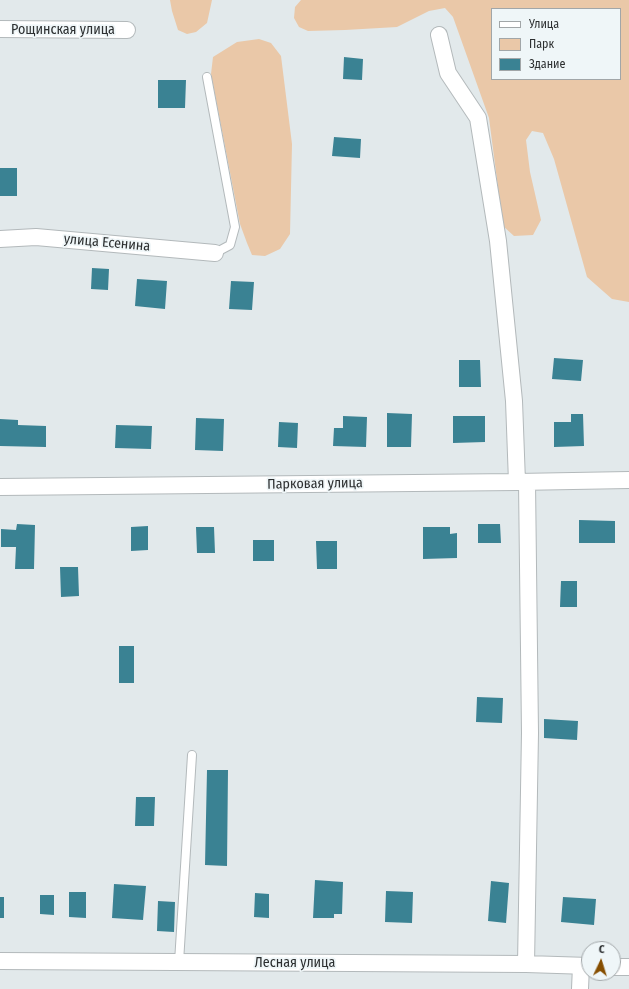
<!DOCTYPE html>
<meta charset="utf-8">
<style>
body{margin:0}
#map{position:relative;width:629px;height:989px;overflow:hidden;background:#e2e9eb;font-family:"Fira Sans Condensed",sans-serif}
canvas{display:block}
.legend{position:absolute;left:491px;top:8px;width:130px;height:72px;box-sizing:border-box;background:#eff6f8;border:1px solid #a1a6a8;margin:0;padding:5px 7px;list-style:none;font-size:12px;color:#2c2f30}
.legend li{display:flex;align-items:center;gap:8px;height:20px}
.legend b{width:20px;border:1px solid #a1a6a8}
.north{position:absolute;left:581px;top:941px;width:40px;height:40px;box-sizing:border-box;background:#eff6f8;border:1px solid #a1a6a8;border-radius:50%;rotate:4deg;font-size:11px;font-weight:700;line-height:16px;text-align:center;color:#2c2f30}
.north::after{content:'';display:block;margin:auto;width:14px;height:18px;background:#864e00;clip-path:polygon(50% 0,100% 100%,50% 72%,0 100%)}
</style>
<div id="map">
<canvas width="629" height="989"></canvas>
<ul class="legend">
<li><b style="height:5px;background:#fff"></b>Улица</li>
<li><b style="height:11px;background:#eac8a8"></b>Парк</li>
<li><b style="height:11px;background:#3a8293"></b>Здание</li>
</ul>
<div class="north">С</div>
</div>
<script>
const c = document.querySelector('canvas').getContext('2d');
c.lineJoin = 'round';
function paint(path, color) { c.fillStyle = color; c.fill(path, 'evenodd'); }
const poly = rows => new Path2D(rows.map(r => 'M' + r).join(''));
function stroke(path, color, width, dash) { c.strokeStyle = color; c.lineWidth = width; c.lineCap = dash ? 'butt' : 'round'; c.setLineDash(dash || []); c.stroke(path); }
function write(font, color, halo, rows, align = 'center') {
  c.font = font + ' "Fira Sans Condensed",sans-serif'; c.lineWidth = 3.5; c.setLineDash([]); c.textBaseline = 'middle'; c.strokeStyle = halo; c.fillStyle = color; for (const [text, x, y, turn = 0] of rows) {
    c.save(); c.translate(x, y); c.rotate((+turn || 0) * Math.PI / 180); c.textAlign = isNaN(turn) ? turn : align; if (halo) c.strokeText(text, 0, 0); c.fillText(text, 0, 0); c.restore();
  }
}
paint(poly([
 [170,0,212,0,207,23,196,32,187,34,178,30,172,11],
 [301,0,629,0,629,302,612,299,587,277,554,159,543,133,532,131,526,140,530,172,541,220,533,235,514,236,503,226,489,118,453,17,445,8,429,11,397,27,345,30,308,31,299,27,294,18,295,7],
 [492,9,620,9,620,79,492,79],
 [259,39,271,43,281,56,292,144,290,234,280,249,265,256,252,255,247,243,240,224,211,74,213,57,237,42]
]), '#eac8a8');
paint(poly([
 [344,57,363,59,362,80,343,79],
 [158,80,186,80,185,108,158,108],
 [334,137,361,139,360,158,332,156],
 [0,168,17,168,17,196,0,196],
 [92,268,109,269,108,290,91,289],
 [137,279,167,281,165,309,135,306],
 [231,281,254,282,252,310,229,309],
 [554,358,583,360,581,381,552,379],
 [459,360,480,360,481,387,459,387],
 [387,413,412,414,411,447,387,447],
 [571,414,583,414,584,446,554,447,554,422,571,422],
 [343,416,367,417,366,447,333,446,334,428,343,428],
 [453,416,485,416,485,442,453,443],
 [196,418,224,419,223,451,195,450],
 [0,419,18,420,18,425,46,426,46,447,0,446],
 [279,422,298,423,297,448,278,447],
 [116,425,152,426,151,449,115,448],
 [579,520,615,521,615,543,579,543],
 [17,524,35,525,34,569,15,569,16,547,1,547,1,529,16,530],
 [478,524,500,524,501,543,478,543],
 [148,526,148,550,131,551,131,527],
 [196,527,214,527,215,553,197,553],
 [423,527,450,527,450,534,457,533,457,558,423,559],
 [253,540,274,540,274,561,253,561],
 [316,541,337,541,337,569,317,569],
 [60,567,78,567,79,596,61,597],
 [561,581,577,581,577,607,560,607],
 [119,646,134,646,134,683,119,683],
 [477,697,503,698,502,723,476,722],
 [544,719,578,721,577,740,544,738],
 [207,770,228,770,227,866,205,865],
 [136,797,155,797,154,826,135,826],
 [315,880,343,882,342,914,334,914,334,918,313,918],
 [491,881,509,883,506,923,488,921],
 [114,884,146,886,143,920,112,918],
 [386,891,413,892,412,923,385,922],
 [69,892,86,892,86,918,69,917],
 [255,893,269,894,269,918,254,917],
 [40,895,54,895,54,915,40,914],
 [0,897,4,897,4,918,0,918],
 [563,897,596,899,594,925,561,922],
 [158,901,175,902,174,932,157,931]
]), '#3a8293');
const lane = poly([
 [207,77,235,227,230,245,215,253],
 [179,962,192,755]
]);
const street = poly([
 [0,29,127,30],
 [439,35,448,73,478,118,498,241,514,401,517,482],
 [0,239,36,237,215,253],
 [0,487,517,482,629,480],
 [0,961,526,964,589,966],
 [526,964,530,733,527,482],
 [613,967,629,967],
 [580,989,581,966]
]);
stroke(lane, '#b3b9bb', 10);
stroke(street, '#b3b9bb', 18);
stroke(lane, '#fff', 8);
stroke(street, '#fff', 16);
write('14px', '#2c2f30', '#eff6f8', [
 ["Рощинская улица",63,30],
 ["улица Есенина",107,243,5],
 ["Парковая улица",315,484,-1],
 ["Лесная улица",295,963]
]);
</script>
